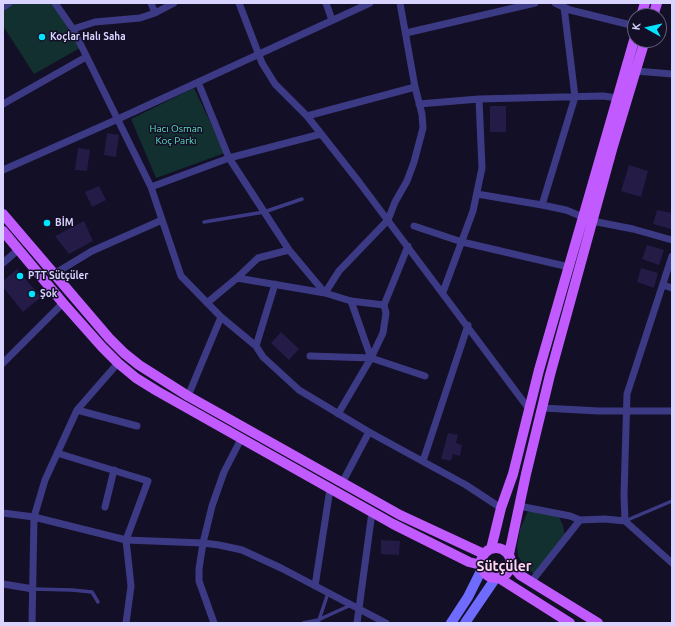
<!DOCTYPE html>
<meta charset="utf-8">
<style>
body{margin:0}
#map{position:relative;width:675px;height:626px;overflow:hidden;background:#130f26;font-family:Ubuntu,sans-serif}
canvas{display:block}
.frame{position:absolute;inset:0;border:4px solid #d9d4ff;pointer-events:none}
.north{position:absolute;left:627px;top:8px;width:40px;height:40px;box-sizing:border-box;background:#130f26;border:1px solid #625e7d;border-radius:50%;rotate:278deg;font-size:11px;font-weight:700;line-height:16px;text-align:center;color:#d9d4ff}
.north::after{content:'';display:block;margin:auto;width:14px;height:18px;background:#00e5ff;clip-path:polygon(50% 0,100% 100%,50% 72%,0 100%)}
</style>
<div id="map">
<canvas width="675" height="626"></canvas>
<div class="frame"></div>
<div class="north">K</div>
</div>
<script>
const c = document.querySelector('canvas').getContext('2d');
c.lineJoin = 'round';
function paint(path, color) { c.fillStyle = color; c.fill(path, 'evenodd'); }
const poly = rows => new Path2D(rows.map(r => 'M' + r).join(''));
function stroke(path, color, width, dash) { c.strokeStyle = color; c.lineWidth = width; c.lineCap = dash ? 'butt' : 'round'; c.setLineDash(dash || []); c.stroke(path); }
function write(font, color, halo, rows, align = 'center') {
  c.font = font + ' Ubuntu,sans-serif'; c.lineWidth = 3; c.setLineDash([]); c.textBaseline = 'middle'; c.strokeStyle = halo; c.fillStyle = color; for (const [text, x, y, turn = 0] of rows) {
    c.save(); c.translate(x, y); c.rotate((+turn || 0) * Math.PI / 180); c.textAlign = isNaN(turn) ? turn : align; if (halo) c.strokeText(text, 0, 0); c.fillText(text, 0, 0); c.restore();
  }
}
paint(poly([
 [13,3,53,3,80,48,34,74,3,26,3,9],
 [194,88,225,153,156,178,131,119],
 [528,511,559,517,563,525,565,536,534,574,526,568,518,556,517,547,520,529]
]), '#12302f');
paint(poly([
 [490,106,506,106,506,132,490,132],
 [107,133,119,135,116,157,104,155],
 [78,148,90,150,87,171,75,170],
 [629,165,648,171,641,197,621,191],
 [99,186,106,200,92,207,85,192],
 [657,210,672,213,671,229,653,224],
 [84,221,93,241,69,254,55,236],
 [647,245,664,250,659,265,642,259],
 [641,268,658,273,654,288,637,282],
 [17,269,41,297,23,312,3,287,3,281],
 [281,332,299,349,289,360,271,343],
 [448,433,458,435,456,443,462,445,460,456,453,454,451,461,441,459],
 [381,540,400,541,399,555,381,554]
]), '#241b47');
stroke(poly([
 [204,222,264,212,302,199],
 [625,521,672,501],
 [33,589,72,590,92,592,98,602],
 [303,623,318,620,351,605],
 [318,623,328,593]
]), '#3d3a85', 3.5);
stroke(poly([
 [55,3,73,29,151,187,181,276,221,317,256,346,263,357,299,390,369,432,466,485,501,508],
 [151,3,155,13],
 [239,3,262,63,275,84,307,116,359,182,529,409],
 [326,3,332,20],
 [555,3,570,10,635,26],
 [3,7,9,3],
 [73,29,95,22,140,18,155,13,174,3],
 [406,33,535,3],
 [636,71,672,74],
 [198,82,229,158,289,250,325,293,351,301,384,305,408,246],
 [3,104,86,57],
 [419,104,479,99,603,96,617,98],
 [307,116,415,87],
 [3,170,118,119,370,3],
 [151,187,229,158,321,134],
 [477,194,542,205,575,97,564,7],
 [542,205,566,210,583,217],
 [592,221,633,229,672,240],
 [414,226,462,242,569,267],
 [3,263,19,249],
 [54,274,92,251,162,220],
 [237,278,325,293,339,271,388,220,395,202,407,181,414,162,423,128,422,114,415,87,400,3],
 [663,285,672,288],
 [443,292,473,211,482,168,479,99],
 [351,301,371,358],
 [207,303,237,278,258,258,289,250],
 [256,346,275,284],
 [310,356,371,358,425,376],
 [3,363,63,303],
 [188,396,221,317],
 [542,408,599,411,672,411],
 [77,410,137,426],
 [338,414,371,358,383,333,386,313,384,305],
 [57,453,148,481,126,540,131,586,126,623],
 [423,461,468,325],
 [342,483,369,432],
 [519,506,570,516,580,520],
 [105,507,114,470],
 [3,513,34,517,126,540,203,543,219,545,242,550,281,568,386,623],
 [625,521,624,495,627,394,672,256],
 [531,582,580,520,605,519,625,521,672,563],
 [3,584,33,589],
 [315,586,330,489],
 [32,623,34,517,45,480,77,410,118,363],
 [214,623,199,581,199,569,203,543,212,506,224,472,241,439],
 [357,623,372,512]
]), '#3d3a85', 7);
stroke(poly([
 [451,623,468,597,482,569],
 [465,623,495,579]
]), '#6f6bff', 10);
stroke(poly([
 [641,16,645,3],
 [653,16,657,3],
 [3,214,109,338,124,353,139,365,188,396,400,515,484,554],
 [3,231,63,303,102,347,118,363,136,378,157,391,393,524,469,562,481,565],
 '481 563a15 15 0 1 1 30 0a15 15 0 1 1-30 0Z',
 [491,549,501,508,513,474,539,370,635,37],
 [509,554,526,474,550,375,613,146,645,40],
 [512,566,520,575,598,623],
 [499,578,570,623]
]), '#c25bff', 10);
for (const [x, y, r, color] of [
 [42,37,4,"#00e5ff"],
 [47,223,4,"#00e5ff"],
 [20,276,4,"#00e5ff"],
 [32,294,4,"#00e5ff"]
]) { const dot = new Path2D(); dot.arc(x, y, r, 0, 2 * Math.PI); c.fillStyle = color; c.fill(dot); stroke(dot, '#130f26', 1.5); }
write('bold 10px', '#d9d4ff', '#130f26', [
 ["Koçlar Halı Saha",50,37],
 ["BİM",55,223],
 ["PTT Sütçüler",28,276],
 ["Şok",40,294]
], 'left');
write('10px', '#5fe0c0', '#130f26', [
 ["Hacı Osman",176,129],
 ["Koç Parkı",176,141]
]);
write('bold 14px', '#ffd6f0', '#130f26', [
 ["Sütçüler",504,566]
]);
</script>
